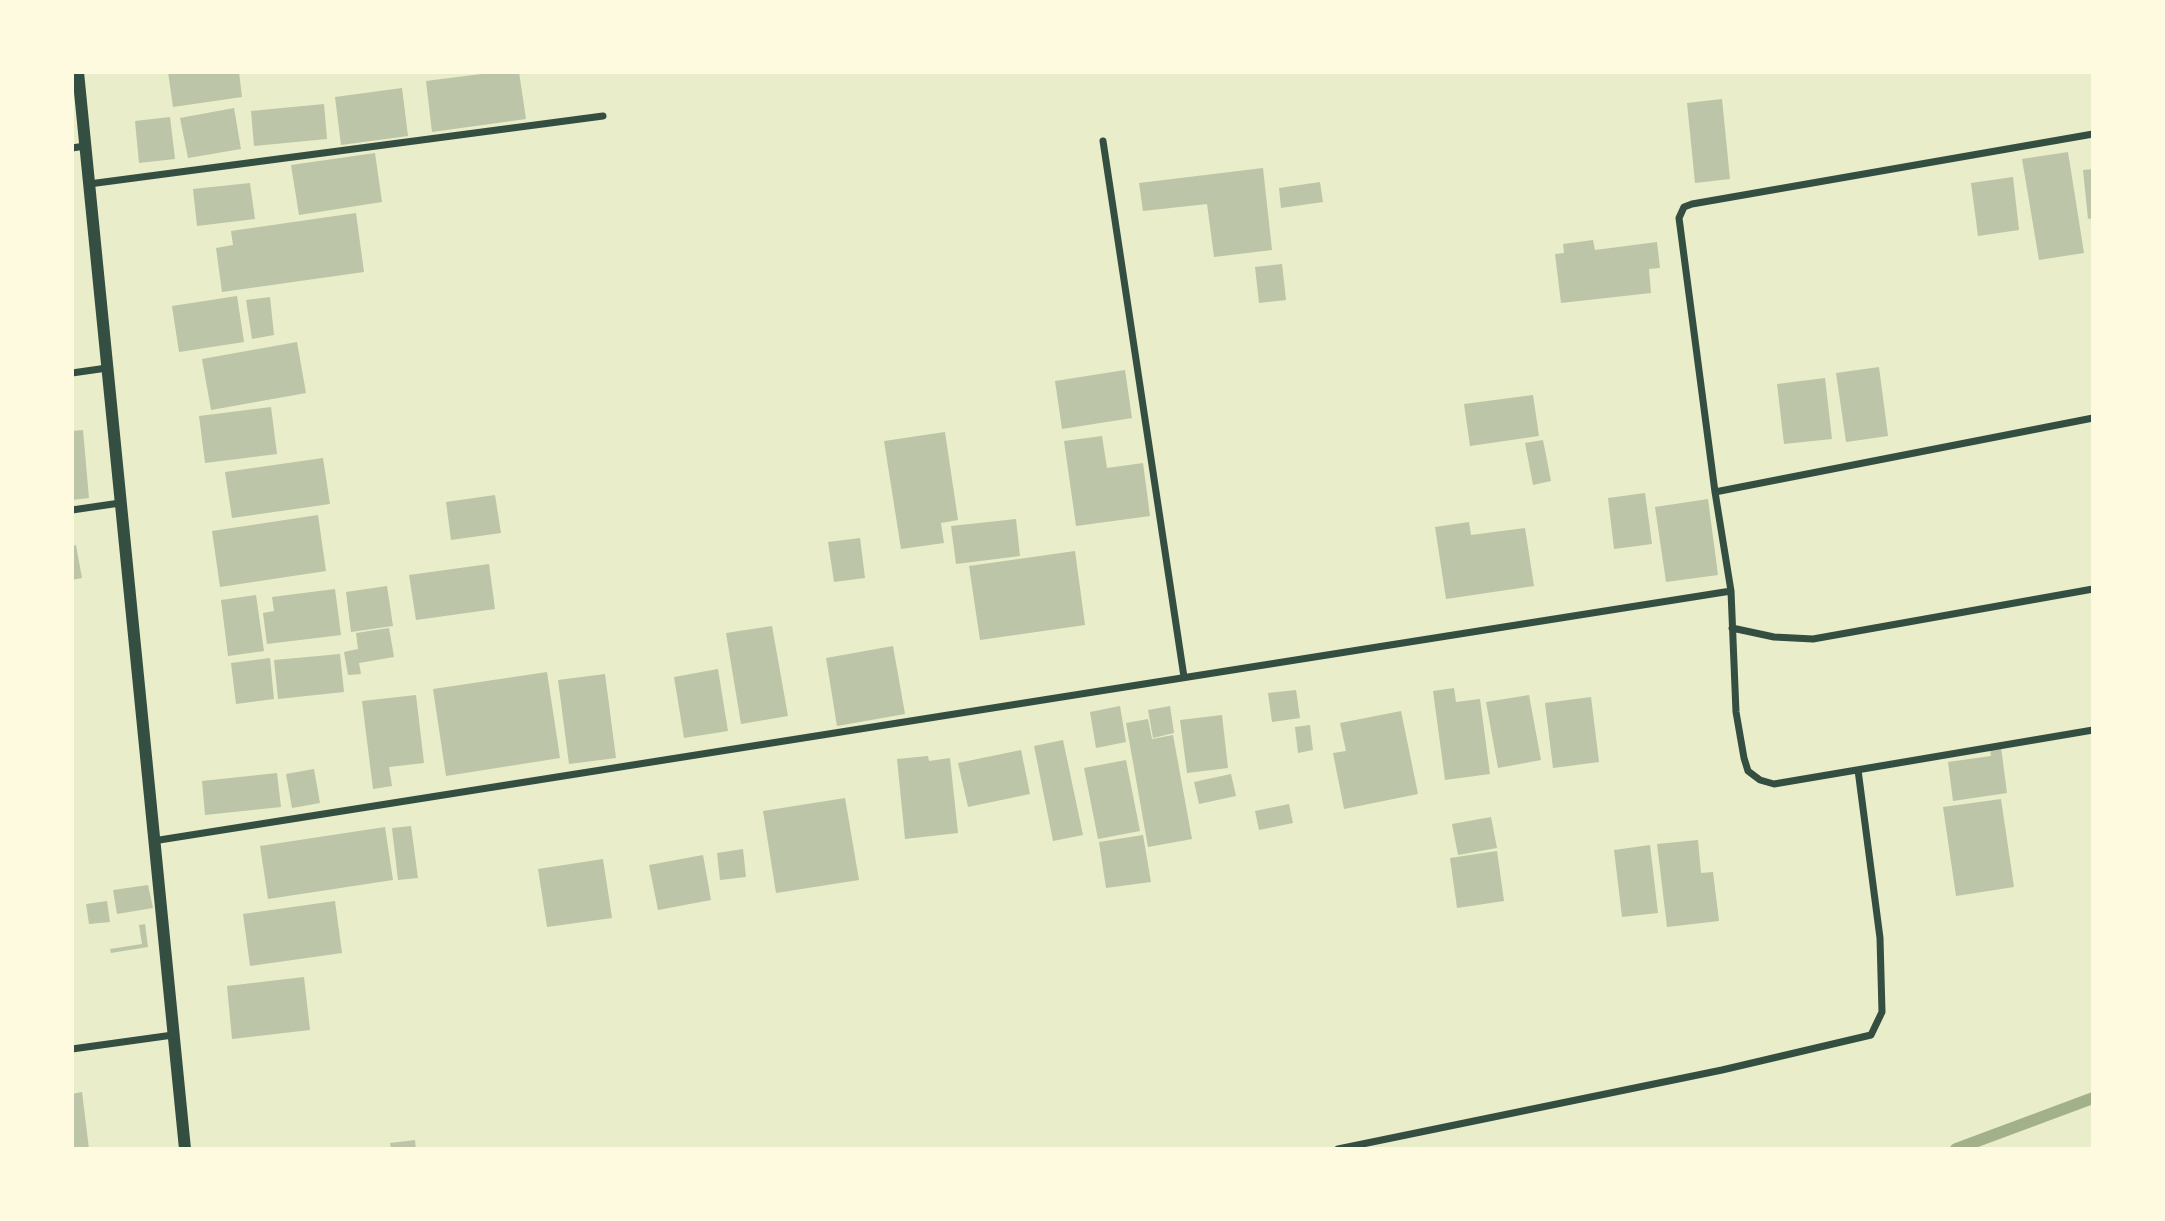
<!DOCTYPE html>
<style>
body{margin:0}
#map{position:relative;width:2165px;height:1221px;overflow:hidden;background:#e9edc9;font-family:"Roboto Serif",serif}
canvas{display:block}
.frame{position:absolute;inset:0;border:74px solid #fefae0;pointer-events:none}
</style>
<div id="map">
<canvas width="2165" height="1221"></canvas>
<div class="frame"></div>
</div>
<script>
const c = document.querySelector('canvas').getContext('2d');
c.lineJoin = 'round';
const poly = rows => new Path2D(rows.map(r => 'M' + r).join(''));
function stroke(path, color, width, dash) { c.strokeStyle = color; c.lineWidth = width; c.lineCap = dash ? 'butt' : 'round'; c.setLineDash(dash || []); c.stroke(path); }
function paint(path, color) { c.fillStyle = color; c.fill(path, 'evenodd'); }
stroke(poly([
 [1956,1149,2093,1098]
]), '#a3b18a', 12);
paint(poly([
 [168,72,239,72,242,97,173,107],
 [497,72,519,72,526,119,432,132,426,81],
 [402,88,408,136,341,145,335,97],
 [1722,99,1730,179,1695,183,1687,103],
 [324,104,327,139,254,146,251,111],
 [234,108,241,149,188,158,180,118],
 [170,117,175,159,139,163,135,121],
 [2068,152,2084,253,2039,260,2022,159],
 [375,153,382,202,299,215,291,165],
 [1263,168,1272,250,1214,257,1207,204,1143,211,1139,183],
 [2093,169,2093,218,2088,219,2083,170],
 [2013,177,2019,230,1978,236,1971,183],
 [1320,182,1323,202,1281,208,1279,188],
 [250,183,255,219,197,226,193,189],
 [356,213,364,272,222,292,216,248,233,245,231,231],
 [1593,240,1595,250,1657,242,1660,268,1649,269,1651,293,1561,303,1555,254,1564,253,1563,244],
 [1282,264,1286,300,1259,303,1255,267],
 [237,296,244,342,179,352,172,306],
 [270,297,274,335,252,339,246,300],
 [297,342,306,393,211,410,202,359],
 [1879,367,1888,436,1846,442,1836,373],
 [1125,370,1132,418,1062,429,1055,381],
 [1825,378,1832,439,1784,444,1777,384],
 [1533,395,1539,436,1470,446,1464,404],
 [271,407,277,454,205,463,199,416],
 [83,430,89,498,72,500,72,431],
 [945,432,958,520,941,523,944,543,901,549,884,441],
 [1102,436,1107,468,1143,463,1150,516,1076,526,1064,441],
 [1543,440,1551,481,1533,485,1525,443],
 [323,458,330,504,232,518,225,472],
 [1645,493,1652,544,1614,549,1608,498],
 [495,495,501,533,451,540,446,502],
 [1708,499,1718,575,1666,582,1655,507],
 [318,515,326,571,220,587,212,531],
 [1016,519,1020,556,956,564,951,526],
 [1469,522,1471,535,1525,528,1534,586,1446,599,1435,527],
 [860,538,865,578,834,582,828,542],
 [76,545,82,578,72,580,72,546],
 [1075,551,1085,625,980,640,969,566],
 [489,564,495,609,416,620,409,575],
 [387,586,393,626,351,632,346,592],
 [335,589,341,635,267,644,263,613,274,611,272,597],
 [256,595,264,651,228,656,221,600],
 [772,626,788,716,741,724,726,633],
 [389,628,394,657,359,663,361,674,348,675,344,652,358,649,356,633],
 [893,646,905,714,837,726,826,658],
 [340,654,344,692,278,699,274,660],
 [270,658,274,699,236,704,231,663],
 [718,669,728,731,684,738,674,677],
 [547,672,560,758,446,776,433,689],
 [605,674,616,758,569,764,558,680],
 [1454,688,1456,702,1480,699,1490,774,1445,780,1433,691],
 [1296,690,1300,718,1272,722,1268,693],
 [416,695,424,763,389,767,392,786,373,789,362,701],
 [1529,695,1541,760,1498,768,1486,702],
 [1591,697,1599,762,1553,768,1545,703],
 [1120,706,1126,742,1096,748,1090,712],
 [1170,706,1174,733,1153,738,1148,710],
 [1401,711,1418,794,1344,809,1333,753,1346,751,1340,723],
 [1222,715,1228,768,1187,773,1180,720],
 [1148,719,1152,739,1173,735,1192,839,1148,847,1126,723],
 [1310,725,1313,750,1298,753,1295,727],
 [1063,740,1083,835,1053,841,1034,746],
 [2001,747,2007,793,1953,801,1948,762,1991,756,1990,749],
 [1021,750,1030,794,968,807,958,763],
 [928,756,929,761,950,758,958,833,905,839,897,759],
 [1126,760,1140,831,1098,839,1084,768],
 [314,769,320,803,292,808,286,774],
 [277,773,281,807,205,815,202,781],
 [1231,774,1236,796,1199,804,1194,782],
 [845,798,859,880,776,893,763,811],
 [2001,799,2014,887,1956,896,1943,807],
 [1289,804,1293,823,1259,830,1255,811],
 [1491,817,1497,848,1458,855,1452,824],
 [411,826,418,878,398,880,392,828],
 [385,827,393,880,268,899,260,846],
 [1143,835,1151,882,1106,888,1099,842],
 [1698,840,1701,873,1713,872,1719,921,1667,927,1657,844],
 [1650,845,1658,913,1622,917,1614,850],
 [743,849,746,877,720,880,717,853],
 [1497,851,1504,901,1457,908,1450,858],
 [703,855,711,900,658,910,649,865],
 [603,859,612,918,547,927,538,869],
 [148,885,153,908,117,914,113,890],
 [107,901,110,922,89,924,86,904],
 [335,901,342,953,250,966,243,914],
 [145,924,148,947,111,953,110,949,142,944,139,925],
 [304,977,310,1030,232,1039,227,986],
 [82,1092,89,1149,72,1149,72,1094],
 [415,1140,416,1149,391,1149,390,1143]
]), '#bcc5a7');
stroke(poly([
 [2093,134,1692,204,1684,207,1679,218,1715,492,1731,591,1736,712,1744,758,1748,771,1760,780,1774,784,2093,730],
 [1103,141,1184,677],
 [72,148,85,146],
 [89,184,603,116],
 [72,373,107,368],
 [1715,492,2093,418],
 [72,510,120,503],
 [1732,628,1774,637,1813,639,2093,589],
 [153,841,1731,591],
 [72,1049,173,1035],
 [1338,1149,1722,1070,1871,1035,1882,1012,1880,938,1858,770]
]), '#344e41', 7);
stroke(poly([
 [78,72,185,1149]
]), '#344e41', 12);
</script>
